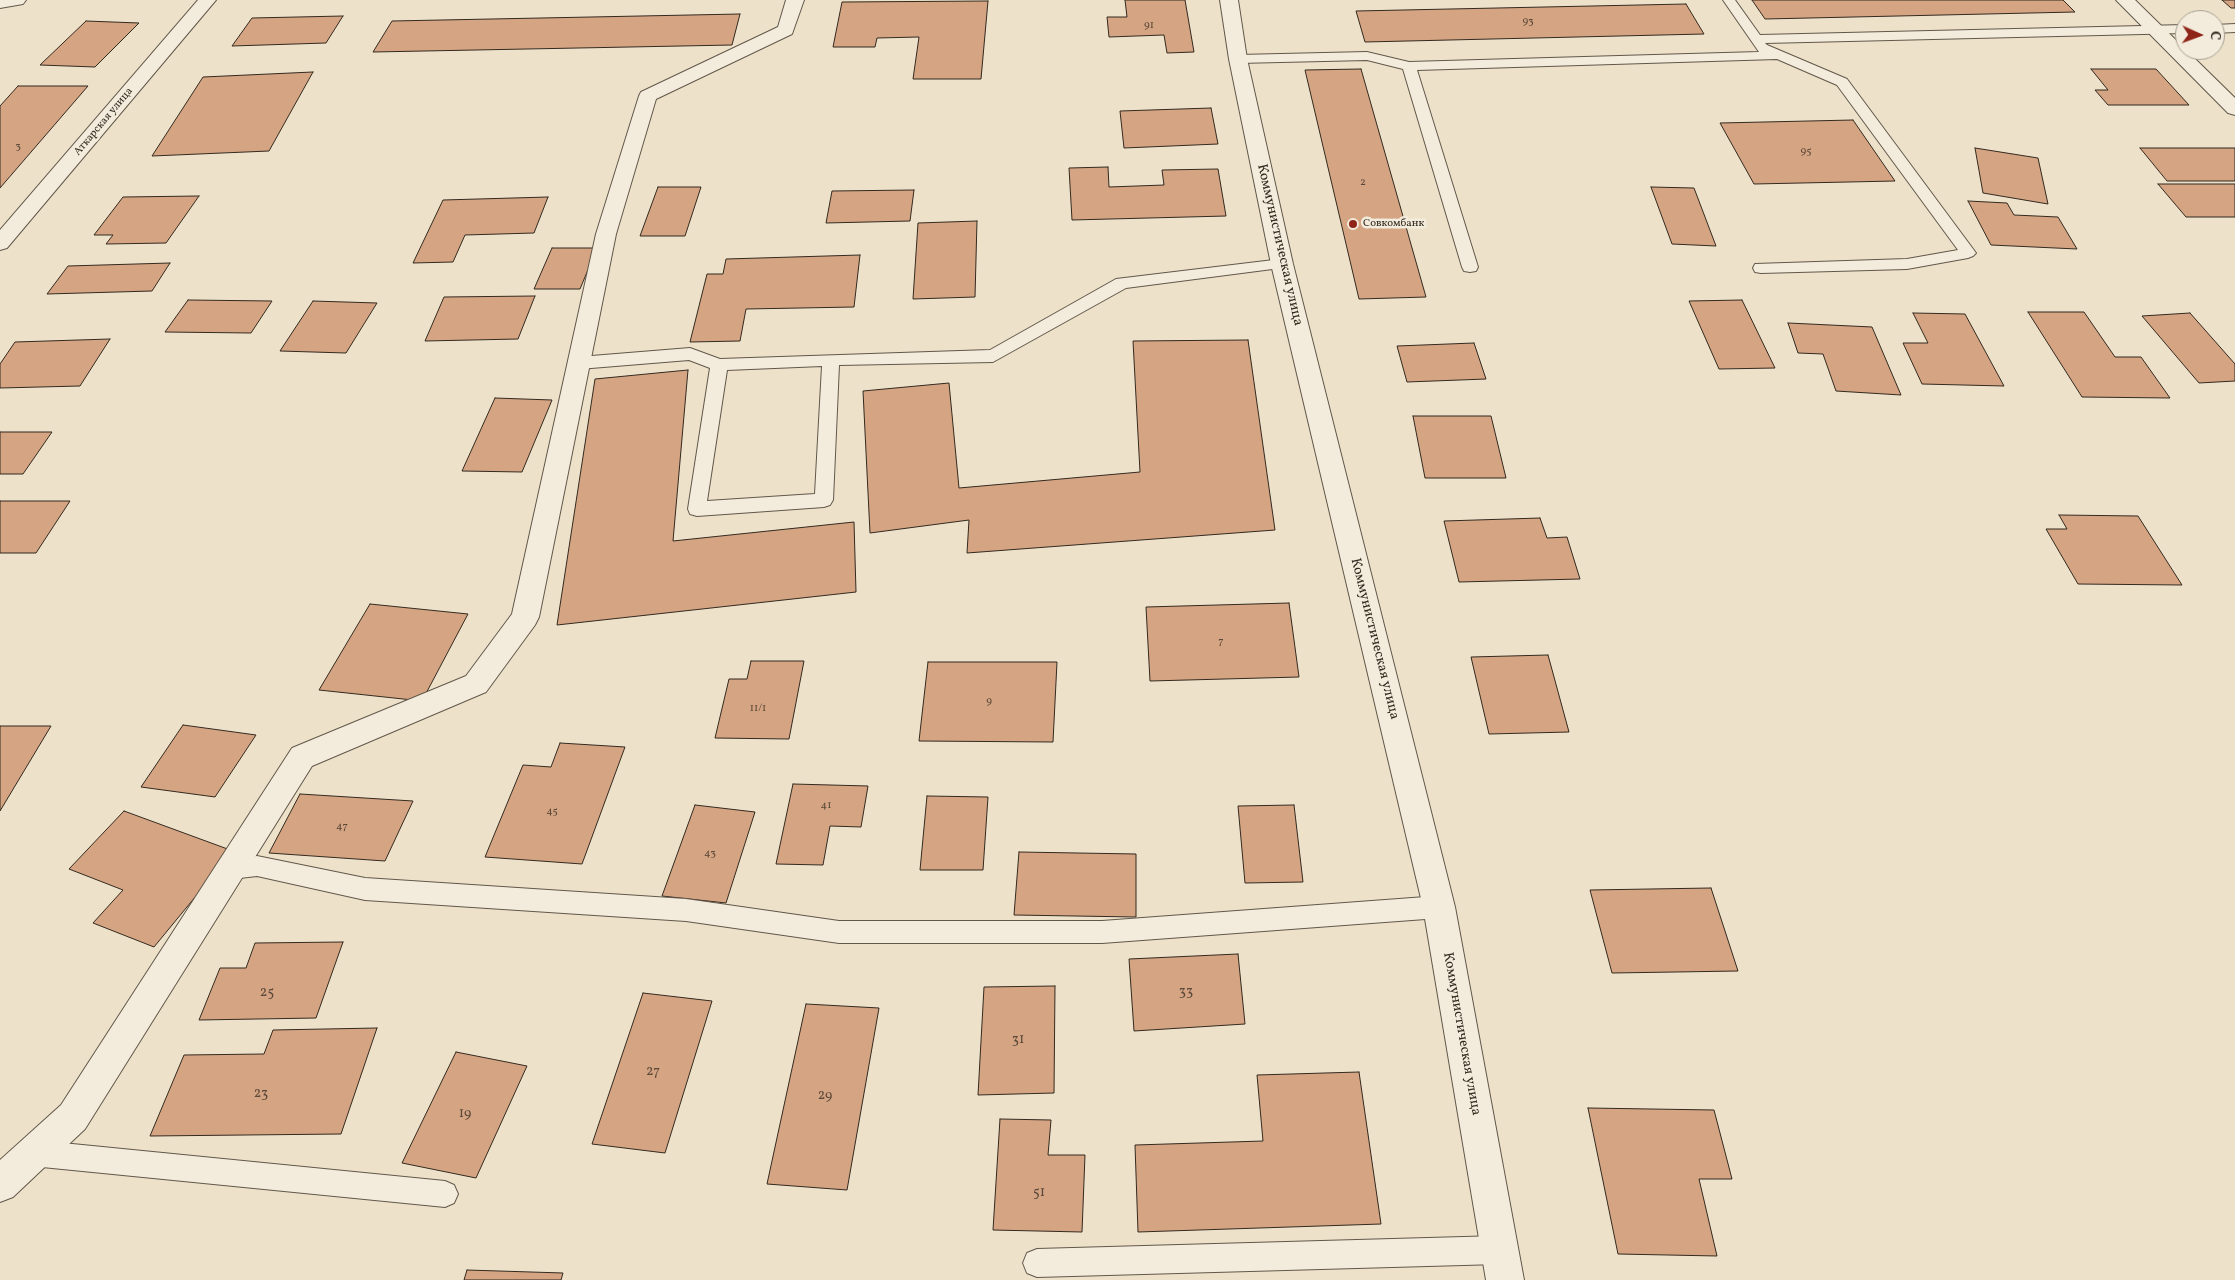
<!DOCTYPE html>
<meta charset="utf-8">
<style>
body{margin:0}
#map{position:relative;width:2235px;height:1280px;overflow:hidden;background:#ede2c9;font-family:Vollkorn,serif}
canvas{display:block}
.north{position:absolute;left:2175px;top:10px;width:50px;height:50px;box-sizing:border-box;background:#f3ecdc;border:1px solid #a69e90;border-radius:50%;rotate:92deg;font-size:14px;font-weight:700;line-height:20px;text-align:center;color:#33291f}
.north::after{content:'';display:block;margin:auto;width:18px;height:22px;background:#8f2418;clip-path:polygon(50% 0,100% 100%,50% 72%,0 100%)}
</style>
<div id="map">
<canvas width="2235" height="1280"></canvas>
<div class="north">С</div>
</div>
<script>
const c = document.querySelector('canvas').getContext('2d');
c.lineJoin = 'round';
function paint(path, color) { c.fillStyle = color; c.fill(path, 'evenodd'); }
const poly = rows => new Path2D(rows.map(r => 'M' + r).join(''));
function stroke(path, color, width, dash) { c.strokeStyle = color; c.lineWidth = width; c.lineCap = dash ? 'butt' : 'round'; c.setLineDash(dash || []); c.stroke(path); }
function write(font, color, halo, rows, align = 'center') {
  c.font = font + ' Vollkorn,serif'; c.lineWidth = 5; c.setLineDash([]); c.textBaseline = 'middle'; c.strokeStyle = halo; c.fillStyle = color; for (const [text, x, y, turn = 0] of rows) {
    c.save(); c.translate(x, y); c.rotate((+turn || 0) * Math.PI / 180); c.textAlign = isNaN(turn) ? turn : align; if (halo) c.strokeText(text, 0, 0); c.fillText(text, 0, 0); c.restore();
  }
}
const building = poly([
 [1125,0,1185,0,1194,52,1167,53,1164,35,1109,37,1107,17,1127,17,1125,0],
 [1752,0,2063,0,2075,12,1765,19,1752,0],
 [2222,0,2235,0,2235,8,2231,8,2222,0],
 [988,1,981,79,913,79,919,37,877,38,875,47,833,47,842,2,988,1],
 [1686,4,1704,34,1365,42,1356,11,1686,4],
 [740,14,732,45,373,52,392,21,740,14],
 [343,16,326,43,232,46,252,18,343,16],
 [86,21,139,23,95,67,40,65,86,21],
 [1361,69,1426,297,1359,299,1305,70,1361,69],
 [2091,69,2156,69,2189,105,2108,105,2095,90,2108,90,2091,69],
 [313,72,269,151,152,156,203,77,313,72],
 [18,86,88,86,0,188,0,106,18,86],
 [1211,108,1218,144,1124,148,1120,111,1211,108],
 [1853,120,1895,181,1754,184,1720,123,1853,120],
 [1975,148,2038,158,2048,204,1983,193,1975,148],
 [2140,148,2235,148,2235,181,2167,181,2140,148],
 [1108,167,1109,187,1164,185,1162,170,1218,169,1226,216,1072,220,1069,168,1108,167],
 [2158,184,2235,184,2235,217,2186,217,2158,184],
 [658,187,701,187,685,236,640,236,658,187],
 [1651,187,1694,188,1716,246,1672,244,1651,187],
 [914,190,910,221,826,223,832,191,914,190],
 [199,196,166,243,106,244,113,235,94,235,123,197,199,196],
 [548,197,534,233,465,235,453,262,413,263,443,200,548,197],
 [1968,201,2007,203,2014,215,2058,217,2077,249,1991,245,1968,201],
 [977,221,975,297,913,299,918,223,977,221],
 [552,248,597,248,580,289,534,289,552,248],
 [860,255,854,307,746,309,740,341,690,342,707,274,723,274,726,259,860,255],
 [170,263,152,291,47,294,68,266,170,263],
 [535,296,518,339,425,341,444,297,535,296],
 [188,300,272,301,251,333,165,332,188,300],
 [1742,300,1775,368,1719,369,1689,301,1742,300],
 [313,301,377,303,346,353,280,351,313,301],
 [2028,312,2084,312,2115,357,2141,357,2170,398,2082,397,2028,312],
 [1913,313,1965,314,2004,386,1922,384,1903,343,1928,343,1913,313],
 [2190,313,2235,364,2235,381,2199,383,2142,316,2190,313],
 [1788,323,1872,327,1901,395,1836,391,1823,354,1798,353,1788,323],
 [110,339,80,386,0,388,0,364,15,342,110,339],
 [1248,340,1275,530,967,553,969,520,870,533,863,391,949,383,959,488,1140,472,1133,341,1248,340],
 [1474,343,1486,379,1407,382,1397,346,1474,343],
 [688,370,673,541,854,522,856,592,557,625,595,379,688,370],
 [495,398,552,400,522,472,462,471,495,398],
 [1413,416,1491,416,1506,478,1425,478,1413,416],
 [0,432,52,432,23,474,0,474,0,432],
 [0,501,70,501,36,553,0,553,0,501],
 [2059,515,2138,516,2182,585,2078,584,2046,529,2067,529,2059,515],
 [1540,518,1547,538,1567,537,1580,579,1459,582,1444,521,1540,518],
 [1289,603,1299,677,1150,681,1146,607,1289,603],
 [370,604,468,614,422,701,319,690,370,604],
 [1548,655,1569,732,1489,734,1471,657,1548,655],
 [751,661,804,661,789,739,715,738,729,679,747,679,751,661],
 [928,662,1057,662,1053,742,919,741,928,662],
 [183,725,256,735,215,797,141,787,183,725],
 [0,726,51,726,0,811,0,726],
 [560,743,625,747,582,864,485,857,523,765,551,767,560,743],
 [793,784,868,786,861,827,830,826,823,865,776,864,793,784],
 [300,794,413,801,385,861,269,853,300,794],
 [927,796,988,797,983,870,920,870,927,796],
 [695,805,755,812,726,903,662,896,695,805],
 [1294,805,1303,882,1245,883,1238,806,1294,805],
 [124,811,233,851,154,947,93,923,123,890,69,869,124,811],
 [1019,852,1136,854,1136,917,1014,915,1019,852],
 [1711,888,1738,971,1612,973,1590,890,1711,888],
 [343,942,316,1018,199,1020,220,968,246,968,255,943,343,942],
 [1238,954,1245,1024,1134,1031,1129,959,1238,954],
 [1055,986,1054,1093,978,1095,984,987,1055,986],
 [643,993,712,1001,665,1153,592,1144,643,993],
 [806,1004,879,1008,847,1190,767,1184,806,1004],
 [377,1028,341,1134,150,1136,184,1055,264,1054,273,1030,377,1028],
 [456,1052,527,1066,476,1178,402,1163,456,1052],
 [1359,1072,1381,1224,1138,1232,1135,1145,1263,1141,1257,1075,1359,1072],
 [1588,1108,1714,1110,1732,1179,1699,1179,1717,1256,1618,1254,1588,1108],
 [1000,1119,1051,1120,1048,1155,1085,1155,1082,1232,993,1230,1000,1119],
 [467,1270,563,1273,561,1280,464,1280,467,1270]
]);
paint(building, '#d4a483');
stroke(building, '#33291f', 1);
const lane = poly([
 [1723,0,1735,0,1760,35,2185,25,2185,33,1765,43,1767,45,1847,79,1976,253,1973,256,1968,258,1907,269,1761,273,1755,272,1753,268,1755,264,1907,259,1958,250,1837,85,1777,59,1417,70,1478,267,1476,271,1470,272,1464,271,1462,267,1403,69,1367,60,1238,63,1231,59,1238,55,1367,52,1409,62,1759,52,1723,0],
 [2235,24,2235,32,2215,33,2215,25,2235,24],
 [1282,259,1288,261,1290,264,1288,267,1126,288,993,362,839,365,833,500,830,505,824,507,697,516,690,514,688,509,710,368,689,360,579,369,573,367,571,363,573,359,579,357,690,348,720,359,990,350,1116,279,1282,259],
 [822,366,815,494,707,501,727,370,822,366],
 [257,856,365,878,686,899,839,921,1102,921,1439,896,1447,899,1451,907,1447,915,1439,918,1102,943,839,943,686,921,365,900,257,876,231,879,223,876,220,869,223,862,231,859,257,856],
 [32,1140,445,1181,454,1185,458,1194,454,1203,445,1207,32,1166,23,1162,19,1153,23,1144,32,1140],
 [1499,1236,1509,1240,1513,1250,1509,1260,1499,1264,1037,1277,1027,1273,1023,1263,1027,1253,1037,1249,1499,1236]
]);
const street = poly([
 [0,0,26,0,23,4,0,8,0,0],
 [198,0,216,0,7,248,0,250,0,230,198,0],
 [786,0,804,0,792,34,656,99,616,234,539,617,535,625,486,692,312,766,85,1129,13,1197,0,1202,0,1160,61,1105,292,748,466,676,512,614,596,234,639,96,641,92,778,27,786,0],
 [1220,0,1238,0,1247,59,1293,264,1455,907,1524,1280,1486,1280,1423,907,1271,264,1229,59,1220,0],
 [2116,0,2135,0,2235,98,2235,115,2228,113,2116,0]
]);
stroke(lane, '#62574a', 2);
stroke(street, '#62574a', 2);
paint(lane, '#f3ecdc');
paint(street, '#f3ecdc');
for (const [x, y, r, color] of [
 [1353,224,5,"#8f2418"]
]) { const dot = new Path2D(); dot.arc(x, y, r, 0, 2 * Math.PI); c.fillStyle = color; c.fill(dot); stroke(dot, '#f3ecdc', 2); }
write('11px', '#5b4838', null, [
 ["93",1528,22],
 ["91",1149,26],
 ["3",18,147],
 ["95",1806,152],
 ["2",1363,183],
 ["7",1221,642],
 ["9",989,702],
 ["11/1",758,709],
 ["41",826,806],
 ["45",552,812],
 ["47",342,827],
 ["43",710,854]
]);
write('11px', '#33291f', '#f3ecdc', [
 ["Аткарская улица",104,122,-50]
]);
write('11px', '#33291f', '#f3ecdc', [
 ["Совкомбанк",1363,224]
], 'left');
write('14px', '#33291f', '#f3ecdc', [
 ["Коммунистическая улица",1279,245,77],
 ["Коммунистическая улица",1374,639,76],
 ["Коммунистическая улица",1461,1034,80]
]);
write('14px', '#5b4838', null, [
 ["33",1186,992],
 ["25",267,993],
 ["31",1018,1040],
 ["27",653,1072],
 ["23",261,1094],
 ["29",825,1096],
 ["19",465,1114],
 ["51",1039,1193]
]);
</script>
